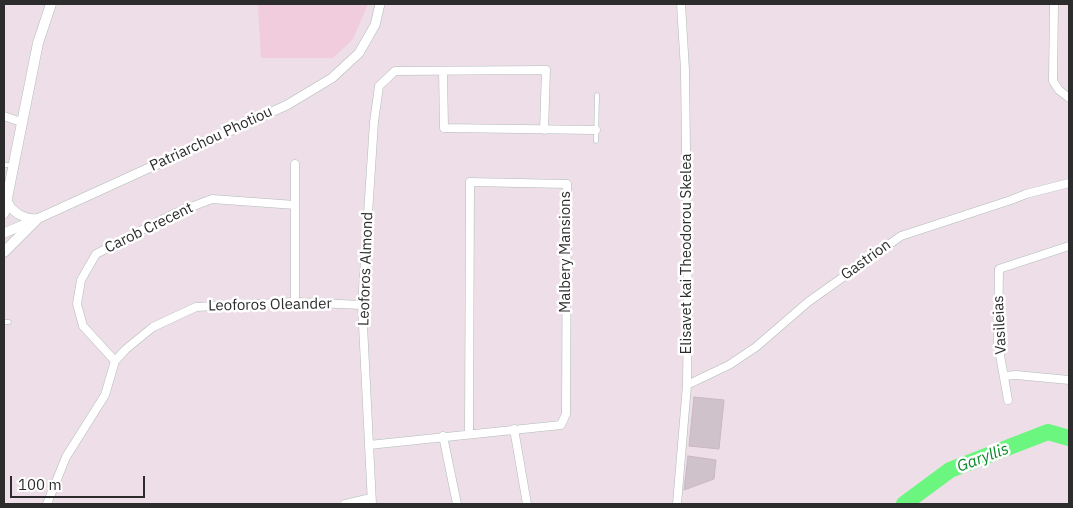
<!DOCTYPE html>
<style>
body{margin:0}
#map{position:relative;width:1073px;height:508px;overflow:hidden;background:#eedee7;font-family:"IBM Plex Sans",sans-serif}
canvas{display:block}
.frame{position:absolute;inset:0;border:5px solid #2c2c2c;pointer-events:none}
.scale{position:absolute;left:10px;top:476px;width:135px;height:22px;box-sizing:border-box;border:2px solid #2c2c2c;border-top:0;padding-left:6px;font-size:15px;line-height:18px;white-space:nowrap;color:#2c2c2c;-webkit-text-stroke:4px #fff;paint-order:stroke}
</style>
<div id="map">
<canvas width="1073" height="508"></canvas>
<div class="frame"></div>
<div class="scale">100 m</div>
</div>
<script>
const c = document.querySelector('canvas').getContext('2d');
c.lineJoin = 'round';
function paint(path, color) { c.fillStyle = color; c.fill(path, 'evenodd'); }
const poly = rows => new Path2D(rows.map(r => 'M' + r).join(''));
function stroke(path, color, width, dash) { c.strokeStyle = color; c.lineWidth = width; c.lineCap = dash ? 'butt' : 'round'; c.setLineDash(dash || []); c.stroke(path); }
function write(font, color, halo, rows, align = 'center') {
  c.font = font + ' "IBM Plex Sans",sans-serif'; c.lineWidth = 5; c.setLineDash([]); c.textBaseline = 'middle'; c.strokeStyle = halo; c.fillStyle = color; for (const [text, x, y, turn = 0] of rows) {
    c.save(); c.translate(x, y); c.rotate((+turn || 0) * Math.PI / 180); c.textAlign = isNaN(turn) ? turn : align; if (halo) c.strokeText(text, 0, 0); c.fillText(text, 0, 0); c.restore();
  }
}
paint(poly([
 [258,4,368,4,353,39,333,58,261,58]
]), '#f1ccdc');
stroke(poly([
 [904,504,950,470,1048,432,1069,438]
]), '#6bf680', 16);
const building = poly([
 [694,397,724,400,719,449,689,446,694,397],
 [688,456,716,460,714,479,684,490,688,456]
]);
paint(building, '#d0c2ca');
stroke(building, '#cab7c0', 1);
const service = poly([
 [596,141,597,95],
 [4,165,13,165],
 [4,322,9,322]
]);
const minor = poly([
 [1054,4,1053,81,1059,90,1069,98],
 [443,71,444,128,596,130],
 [4,116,21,122],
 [295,302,295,164],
 [115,361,83,326,77,304,81,280,96,254,173,214,212,199,295,205],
 [1004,376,1016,375,1069,380],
 [687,385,729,365,756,347,808,302,901,236,1011,200,1026,194,1069,183],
 [1008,400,998,344,999,269,1069,246],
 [514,429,527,504],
 [443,436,457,504],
 [369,445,561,425,566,414,567,184,470,182,469,434],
 [47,504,66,457,105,395,115,361,126,349,153,327,196,307,295,302,362,305],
 [345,504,371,498],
 [372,504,362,305,374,122,379,86,395,71,546,70,544,130],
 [677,504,687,385,688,311,685,70,681,4]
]);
const tertiary = poly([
 [6,199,11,208,18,214,27,218,35,219],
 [4,233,37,219,287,105,332,78,359,53,375,25,380,4]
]);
const secondary = poly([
 [4,213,38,43,51,4],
 [4,252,37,219]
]);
stroke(service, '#aebcb8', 5);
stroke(minor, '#aebcb8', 9);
stroke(tertiary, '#aebcb8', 10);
stroke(secondary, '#aebcb8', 11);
stroke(service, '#fff', 4);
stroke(minor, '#fff', 8);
stroke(tertiary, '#fff', 9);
stroke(secondary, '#fff', 10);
write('15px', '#2c2c2c', '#fff', [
 ["Patriarchou Photiou",211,139,-25],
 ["Carob Crecent",149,228,-26],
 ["Malbery Mansions",566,252,-90],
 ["Elisavet kai Theodorou Skelea",687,254,-90],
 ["Gastrion",866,260,-36],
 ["Leoforos Almond",366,269,-88],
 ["Leoforos Oleander",270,305,-1],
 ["Vasileias",1000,325,-93]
]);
write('italic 16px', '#088825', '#fff', [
 ["Garyllis",983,458,-21]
]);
</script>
